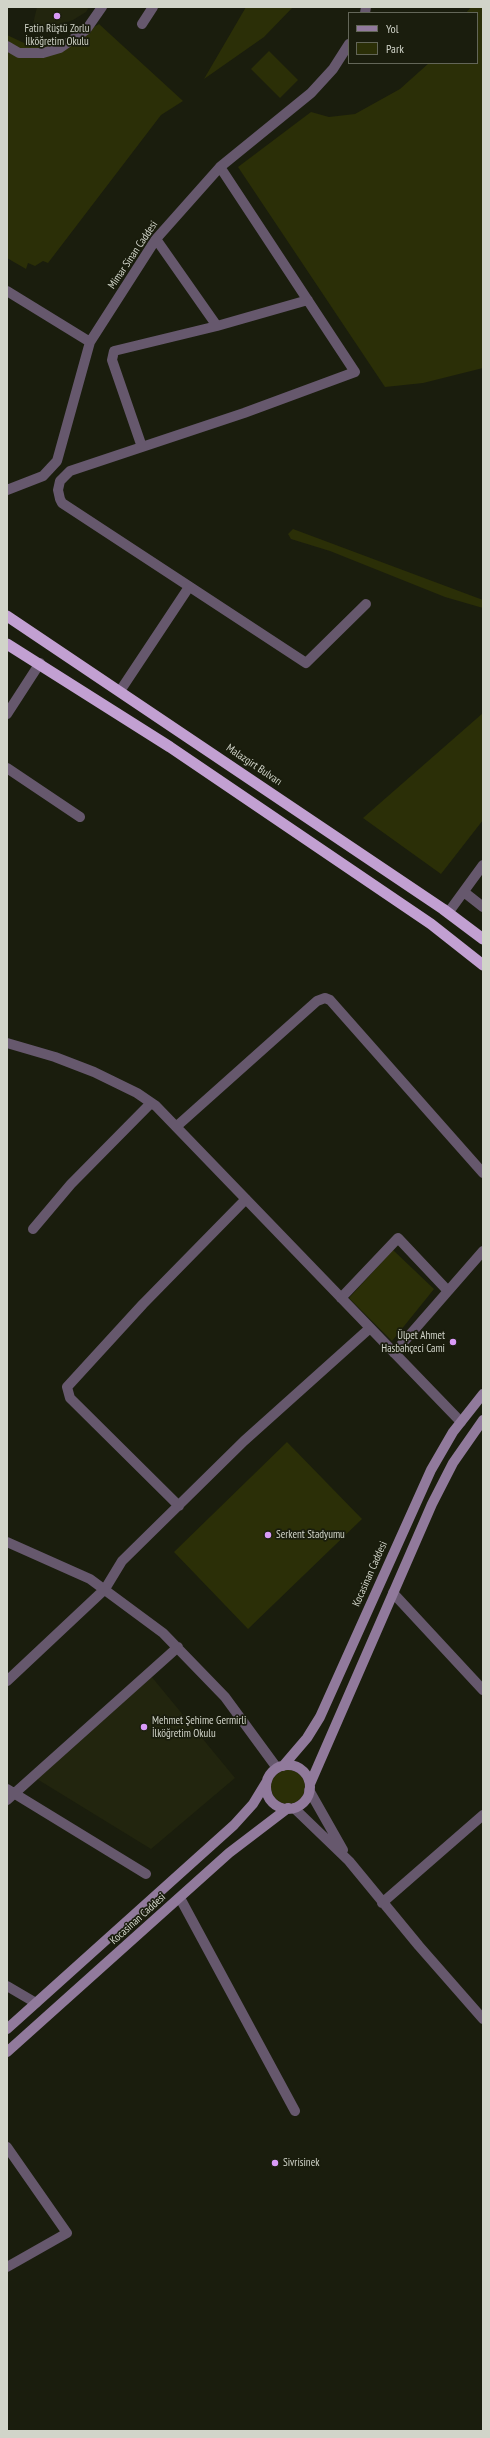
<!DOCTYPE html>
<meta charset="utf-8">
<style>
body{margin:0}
#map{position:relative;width:490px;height:2438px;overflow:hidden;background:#1a1d0d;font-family:"PT Sans Narrow",sans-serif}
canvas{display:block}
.frame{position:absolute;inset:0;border:8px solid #d1d4c9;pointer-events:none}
.legend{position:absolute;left:348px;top:12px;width:130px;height:52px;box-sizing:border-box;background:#1a1d0d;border:1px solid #636658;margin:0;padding:5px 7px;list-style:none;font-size:12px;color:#d1d4c9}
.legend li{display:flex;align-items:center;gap:8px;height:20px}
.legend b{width:20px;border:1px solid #636658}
</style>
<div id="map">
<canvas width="490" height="2438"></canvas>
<div class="frame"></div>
<ul class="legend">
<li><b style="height:5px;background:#917a9c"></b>Yol</li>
<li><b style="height:11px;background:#2b2f07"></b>Park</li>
</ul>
</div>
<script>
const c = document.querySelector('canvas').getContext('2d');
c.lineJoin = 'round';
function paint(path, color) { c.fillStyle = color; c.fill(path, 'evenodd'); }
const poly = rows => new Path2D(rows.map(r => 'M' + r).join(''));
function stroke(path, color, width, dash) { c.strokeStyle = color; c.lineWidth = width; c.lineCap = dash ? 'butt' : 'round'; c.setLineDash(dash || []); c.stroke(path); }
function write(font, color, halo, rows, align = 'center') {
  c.font = font + ' "PT Sans Narrow",sans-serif'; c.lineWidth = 3.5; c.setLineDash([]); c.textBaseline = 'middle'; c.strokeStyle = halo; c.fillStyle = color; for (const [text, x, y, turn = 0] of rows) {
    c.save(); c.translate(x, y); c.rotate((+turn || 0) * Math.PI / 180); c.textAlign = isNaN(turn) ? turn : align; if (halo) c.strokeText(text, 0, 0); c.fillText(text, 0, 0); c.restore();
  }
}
paint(poly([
 [37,7,89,7,86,12,73,20,57,25,32,28],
 [151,1676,235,1778,151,1849,37,1779]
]), '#22250e');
paint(poly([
 [246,7,293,7,264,37,204,79],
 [471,7,483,7,483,368,423,383,385,387,238,167,311,112,329,117,355,114,400,89,429,63,477,63,477,13,466,13],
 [99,24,183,101,161,115,48,263,43,261,35,266,28,263,26,269,7,258,7,35,24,43,50,45,77,37],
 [269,51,298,80,280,98,251,69],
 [293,529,483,600,483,608,445,597,330,551,291,539,288,534],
 [483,713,483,820,441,874,363,818],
 [393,1250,434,1289,392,1341,349,1298],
 [287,1442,362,1519,248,1629,174,1552],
 '271 1787a17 17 0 1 1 34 0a17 17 0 1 1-34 0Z'
]), '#2b2f07');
stroke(poly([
 [365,13,366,7],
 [142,24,153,7],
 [7,46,19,53,43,53,60,48,86,30,102,7],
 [220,167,355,372,244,413,70,471,60,481,58,490,60,499,62,503,306,663,366,604],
 [156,239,217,326],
 [7,291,90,342],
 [142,447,112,360,114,351,217,326,308,300],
 [7,490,43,476,57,461,90,342,156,239,220,167,311,93,333,69,349,44],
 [120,691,189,587],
 [7,714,40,663],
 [7,768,80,817],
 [464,892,483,907],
 [448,913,483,865],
 [7,1043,55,1057,94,1072,137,1093,156,1106,461,1422],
 [177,1126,317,1001,325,998,330,1000,483,1173],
 [33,1229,71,1184,151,1103],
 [341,1298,398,1238,448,1291],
 [394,1353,483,1251],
 [179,1506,70,1398,67,1387,143,1304,246,1199],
 [7,1542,90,1579,163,1633,225,1697,277,1768],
 [393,1593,483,1690],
 [7,1681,105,1589,122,1561,244,1441,370,1328],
 [7,1789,146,1874],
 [309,1790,343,1850],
 [7,1800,178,1647],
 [294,1808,349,1861,419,1946,483,2019],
 [180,1898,295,2111],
 [382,1903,483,1815],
 [7,1986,36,2003],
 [7,2147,67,2233,7,2267]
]), '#66586d', 10);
stroke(poly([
 '266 1787a22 22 0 1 1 44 0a22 22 0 1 1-44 0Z',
 [283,1766,307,1738,320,1717,431,1470,453,1432,483,1394],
 [310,1784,432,1504,453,1463,483,1420],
 [7,2029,234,1825,253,1804,267,1781],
 [7,2052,229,1853,288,1808]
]), '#917a9c', 10);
stroke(poly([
 [7,616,443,909,483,939],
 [7,644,170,747,431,924,483,965]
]), '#c2a0d2', 11);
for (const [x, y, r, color] of [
 [57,16,4,"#d99af7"],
 [453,1342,4,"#d99af7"],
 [268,1535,4,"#d99af7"],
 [144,1727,4,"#d99af7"],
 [275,2163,4,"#d99af7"]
]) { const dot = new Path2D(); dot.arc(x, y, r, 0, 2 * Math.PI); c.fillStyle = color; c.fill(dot); stroke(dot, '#1a1d0d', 1.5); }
write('11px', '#d1d4c9', '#1a1d0d', [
 ["Fatin Rüştü Zorlu",57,29,"center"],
 ["İlköğretim Okulu",57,42,"center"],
 ["Ülpet Ahmet",445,1336,"right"],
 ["Hasbahçeci Cami",445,1349,"right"],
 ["Serkent Stadyumu",276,1535],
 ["Mehmet Şehime Germirli",152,1721],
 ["İlköğretim Okulu",152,1734],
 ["Sivrisinek",283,2163]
], 'left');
write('11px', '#d1d4c9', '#1a1d0d', [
 ["Mimar Sinan Caddesi",133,255,-56],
 ["Malazgirt Bulvarı",254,765,34],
 ["Kocasinan Caddesi",370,1574,-66],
 ["Kocasinan Caddesi",138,1919,-42]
]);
</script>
